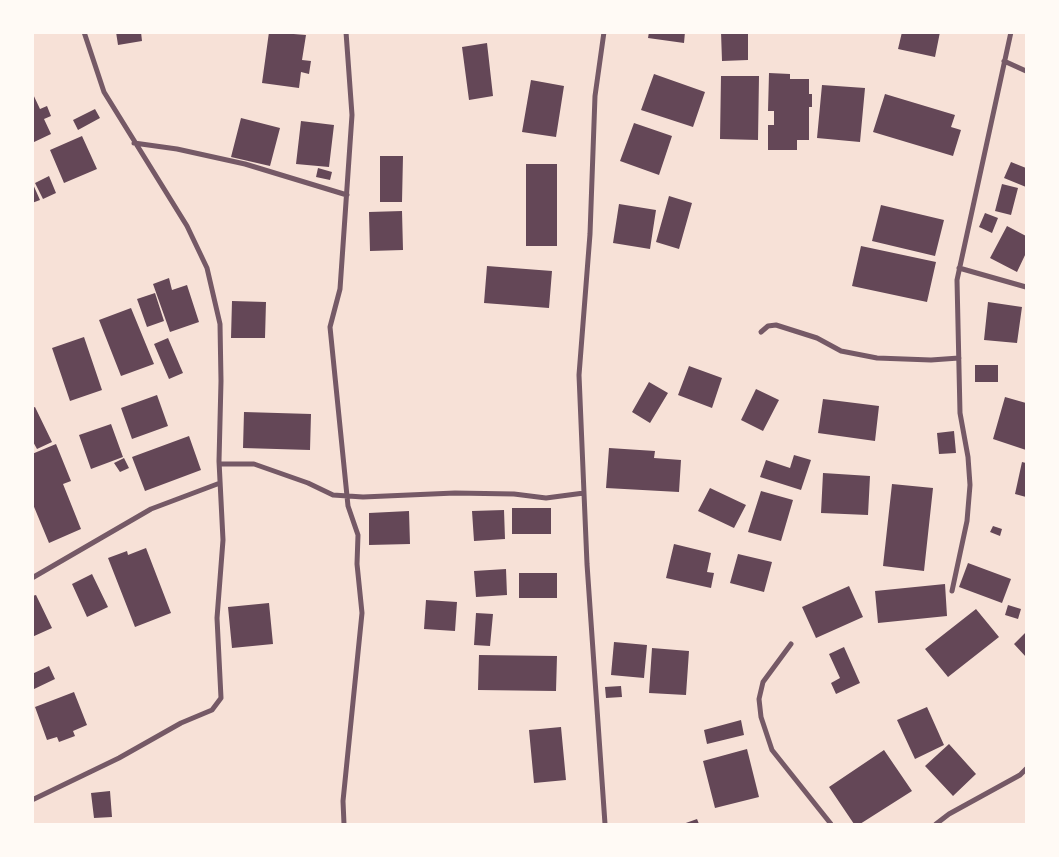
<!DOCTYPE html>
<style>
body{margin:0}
#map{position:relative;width:1059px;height:857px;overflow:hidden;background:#f7e1d7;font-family:"Times New Roman",serif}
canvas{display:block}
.frame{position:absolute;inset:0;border:34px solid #fffaf5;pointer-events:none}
</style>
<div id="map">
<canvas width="1059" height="857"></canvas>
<div class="frame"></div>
</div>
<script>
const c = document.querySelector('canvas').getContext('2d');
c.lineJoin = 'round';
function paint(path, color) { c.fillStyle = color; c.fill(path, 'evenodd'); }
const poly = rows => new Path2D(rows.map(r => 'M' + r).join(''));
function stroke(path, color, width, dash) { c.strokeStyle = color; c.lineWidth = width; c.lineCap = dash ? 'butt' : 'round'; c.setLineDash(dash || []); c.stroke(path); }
paint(poly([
 [116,32,141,32,142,41,118,45],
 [269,32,306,35,302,60,311,61,309,74,301,72,299,88,262,83],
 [649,32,685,32,684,43,648,38],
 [721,32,748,32,748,60,722,61],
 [902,32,940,32,935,57,898,49],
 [487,43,493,96,469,100,462,47],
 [769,73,790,74,790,79,809,79,809,94,812,94,812,107,809,107,809,140,797,140,797,150,768,150,768,125,774,125,774,111,768,111],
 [654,74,705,92,693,127,641,110],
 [721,76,759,76,758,140,720,139],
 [531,80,564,86,556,137,522,132],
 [822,85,865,88,860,142,817,138],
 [32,92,40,109,47,106,51,116,44,119,51,134,32,143],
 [885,94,955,115,951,127,961,130,953,156,873,132],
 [95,109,100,118,78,130,73,120],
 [241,118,280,128,270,166,231,157],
 [301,121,334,125,329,167,296,164],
 [634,123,672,136,659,175,620,161],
 [82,136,97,169,64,183,50,150],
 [380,156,403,156,402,202,380,202],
 [1011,162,1026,168,1026,187,1004,178],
 [526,164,557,164,557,246,526,246],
 [318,168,332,172,330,180,316,177],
 [49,176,56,193,43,199,35,183],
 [32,182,40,200,32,203],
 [1002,184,1018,188,1011,215,995,211],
 [669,196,692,203,679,249,656,242],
 [619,204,656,210,650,249,613,243],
 [881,205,944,220,935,256,872,241],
 [402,211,403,250,370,251,369,212],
 [985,213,998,218,992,233,979,227],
 [1007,226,1026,236,1026,253,1017,272,990,258],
 [861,246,936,262,927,302,852,286],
 [487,266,552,271,549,308,484,303],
 [169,278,172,290,187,285,199,322,170,332,153,284],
 [155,293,164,321,147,327,137,299],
 [232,301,266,302,265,338,231,338],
 [988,302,1022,307,1017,343,984,340],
 [131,308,154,364,121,376,99,320],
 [84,337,102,390,70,401,52,348],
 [168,338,183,373,169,379,154,344],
 [975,365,998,365,998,382,975,382],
 [689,366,722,378,712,408,678,395],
 [649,382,668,393,650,423,632,412],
 [756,389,779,400,763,431,741,420],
 [157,395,168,426,132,439,121,408],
 [1005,397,1026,403,1026,450,993,439],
 [823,399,879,406,875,441,818,433],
 [35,407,52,442,37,449,32,440,32,408],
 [244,412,311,414,310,450,243,448],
 [111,424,123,457,91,469,79,435],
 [954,431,956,453,939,454,937,433],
 [189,436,201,470,145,491,132,457],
 [56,444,71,481,63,484,81,529,49,543,32,502,32,454],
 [609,448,655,451,654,458,681,460,679,492,606,488],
 [794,455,811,460,801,490,760,477,766,460,790,468],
 [124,458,129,468,120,472,114,463],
 [1022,462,1026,463,1026,497,1015,494],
 [823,473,870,476,868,515,821,513],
 [892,484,933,488,924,571,883,566],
 [710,488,746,505,734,528,698,511],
 [761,491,793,500,781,541,748,532],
 [512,508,551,508,551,534,512,534],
 [504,510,505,539,474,541,472,511],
 [409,511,410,544,369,545,369,513],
 [993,526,1002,529,1000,536,990,532],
 [674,544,711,553,707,572,714,573,711,588,666,578],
 [146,548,171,613,135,627,108,558,127,551,128,555],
 [738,554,772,562,764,592,730,583],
 [968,563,1011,579,1002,603,959,587],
 [506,569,507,595,476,597,474,571],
 [519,573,557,573,557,598,519,598],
 [92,574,108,607,87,617,72,584],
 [945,584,947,616,878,623,875,591],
 [849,586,863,617,816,638,802,607],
 [36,595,52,628,32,637,32,596],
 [426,600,457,602,455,631,424,629],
 [269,603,273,644,232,648,228,607],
 [1008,605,1021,609,1018,619,1005,615],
 [976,609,999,637,948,677,925,649],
 [476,613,493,614,490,646,474,645],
 [1026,632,1026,657,1014,644],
 [614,642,647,645,644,678,611,675],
 [844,647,860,683,836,694,831,683,840,678,829,654],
 [652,648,689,651,686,695,649,693],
 [479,655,557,656,556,691,478,690],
 [49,666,55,679,32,690,32,674],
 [621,686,622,697,606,698,605,687],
 [74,692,87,725,73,731,75,736,59,742,57,737,47,740,35,707],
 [927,707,944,745,915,759,897,720],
 [741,720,744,735,707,744,704,730],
 [561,727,566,780,534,783,529,730],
 [949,744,976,774,953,796,925,766],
 [747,749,759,797,715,808,703,761],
 [884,750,912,791,860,824,854,824,829,787],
 [110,791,112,817,94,818,91,793],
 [697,819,699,824,683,824]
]), '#644757');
stroke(poly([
 [604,32,595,96,590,234,579,375,587,564,605,824],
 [1004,61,1026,71],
 [134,143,177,149,245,164,347,195],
 [959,268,1026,287],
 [761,332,768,326,776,325,817,338,841,351,877,358,931,360,959,358],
 [220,464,254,464,308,483,333,495,363,497,455,493,514,494,546,498,584,493],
 [32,578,151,509,220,483],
 [952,591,967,521,970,485,968,457,960,413,957,280,1011,32],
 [791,644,763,682,759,699,761,717,772,750,831,824],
 [32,800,119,758,181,723,212,710,221,698,217,618,223,540,219,461,221,381,220,324,207,268,187,226,104,92,84,32],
 [344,824,343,801,362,613,357,564,358,535,348,506,330,327,340,289,352,115,346,32],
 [936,824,949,814,1020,775,1026,769]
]), '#755966', 5);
</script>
